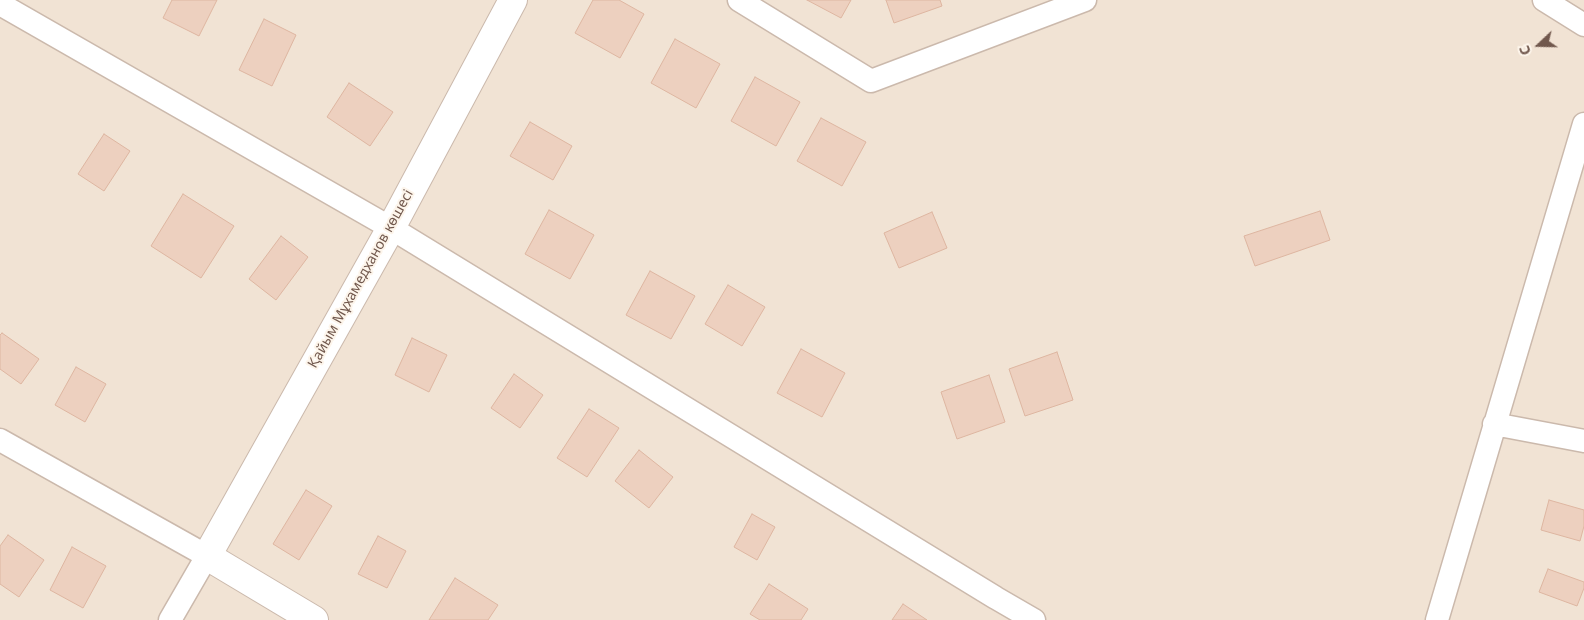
<!DOCTYPE html>
<meta charset="utf-8">
<style>
body{margin:0}
#map{position:relative;width:1584px;height:620px;overflow:hidden;background:#faf1e5;font-family:"Noto Sans",sans-serif}
canvas{display:block}
.north{position:absolute;left:1514px;top:20px;width:50px;height:50px;-webkit-text-stroke:4px #fdf5eb;paint-order:stroke;rotate:249deg;font-size:14px;font-weight:700;line-height:20px;text-align:center;color:#71584d}
.north::after{content:'';display:block;margin:auto;width:18px;height:22px;background:#71584d;clip-path:polygon(50% 0,100% 100%,50% 72%,0 100%)}
</style>
<div id="map">
<canvas width="1584" height="620"></canvas>
<div class="north">С</div>
</div>
<script>
const c = document.querySelector('canvas').getContext('2d');
c.lineJoin = 'round';
function paint(path, color) { c.fillStyle = color; c.fill(path, 'evenodd'); }
const poly = rows => new Path2D(rows.map(r => 'M' + r).join(''));
function stroke(path, color, width, dash) { c.strokeStyle = color; c.lineWidth = width; c.lineCap = dash ? 'butt' : 'round'; c.setLineDash(dash || []); c.stroke(path); }
function write(font, color, halo, rows, align = 'center') {
  c.font = font + ' "Noto Sans",sans-serif'; c.lineWidth = 4; c.setLineDash([]); c.textBaseline = 'middle'; c.strokeStyle = halo; c.fillStyle = color; for (const [text, x, y, turn = 0] of rows) {
    c.save(); c.translate(x, y); c.rotate((+turn || 0) * Math.PI / 180); c.textAlign = isNaN(turn) ? turn : align; if (halo) c.strokeText(text, 0, 0); c.fillText(text, 0, 0); c.restore();
  }
}
paint(poly([
 [0,0,1584,0,1584,620,0,620]
]), '#f1e3d4');
const building = poly([
 [172,0,217,0,199,36,163,18,172,0],
 [593,0,619,0,644,14,620,58,575,33,593,0],
 [807,0,851,0,841,18,807,0],
 [886,0,940,0,942,6,894,23,886,0],
 [264,19,296,35,272,86,239,70,264,19],
 [675,39,720,64,696,108,651,83,675,39],
 [755,77,800,102,776,146,731,121,755,77],
 [349,83,393,112,370,146,327,117,349,83],
 [821,118,866,142,842,186,797,161,821,118],
 [530,122,572,146,553,180,510,156,530,122],
 [104,134,130,151,104,191,78,174,104,134],
 [183,194,234,226,201,278,151,246,183,194],
 [549,210,594,235,570,279,525,254,549,210],
 [1320,211,1330,240,1255,266,1244,236,1320,211],
 [932,212,947,248,899,268,884,233,932,212],
 [281,236,308,257,276,300,249,279,281,236],
 [650,271,695,296,671,339,626,315,650,271],
 [728,285,765,307,742,346,705,324,728,285],
 [2,333,39,359,21,384,0,369,0,335,2,333],
 [412,338,447,355,429,392,395,375,412,338],
 [801,349,845,373,822,417,777,393,801,349],
 [1057,352,1073,400,1025,416,1009,369,1057,352],
 [76,367,106,384,85,422,55,405,76,367],
 [514,374,543,395,520,428,491,408,514,374],
 [989,375,1005,422,957,439,941,392,989,375],
 [589,409,619,428,587,477,557,458,589,409],
 [639,450,673,477,649,508,615,481,639,450],
 [306,490,332,506,299,560,273,544,306,490],
 [1549,500,1584,510,1584,526,1580,541,1541,530,1549,500],
 [752,514,775,527,757,560,734,547,752,514],
 [8,535,44,560,19,597,0,584,0,546,8,535],
 [378,536,406,551,387,588,358,574,378,536],
 [72,547,106,566,83,608,50,590,72,547],
 [1548,569,1584,582,1584,588,1577,606,1539,592,1548,569],
 [455,578,498,605,488,620,429,620,455,578],
 [769,584,808,609,801,620,760,620,750,614,769,584],
 [903,604,927,620,892,620,903,604]
]);
paint(building, '#edd0bf');
stroke(building, '#deb6a1', 1);
const minor = poly([
 [739,0,871,81,1085,0],
 [1544,0,1584,25],
 [0,4,391,228,996,598,1034,620],
 [1494,424,1584,441],
 [0,440,207,556,170,620],
 [1437,620,1584,124]
]);
const tertiary = poly([
 [314,620,207,556,391,228,513,0]
]);
stroke(minor, '#cbb9ac', 25);
stroke(tertiary, '#cbb9ac', 30);
stroke(minor, '#fff', 22);
stroke(tertiary, '#fff', 28);
write('14px', '#71584d', '#fdf5eb', [
 ["Қайым Мұхамедханов көшесі",361,279,-61]
]);
</script>
